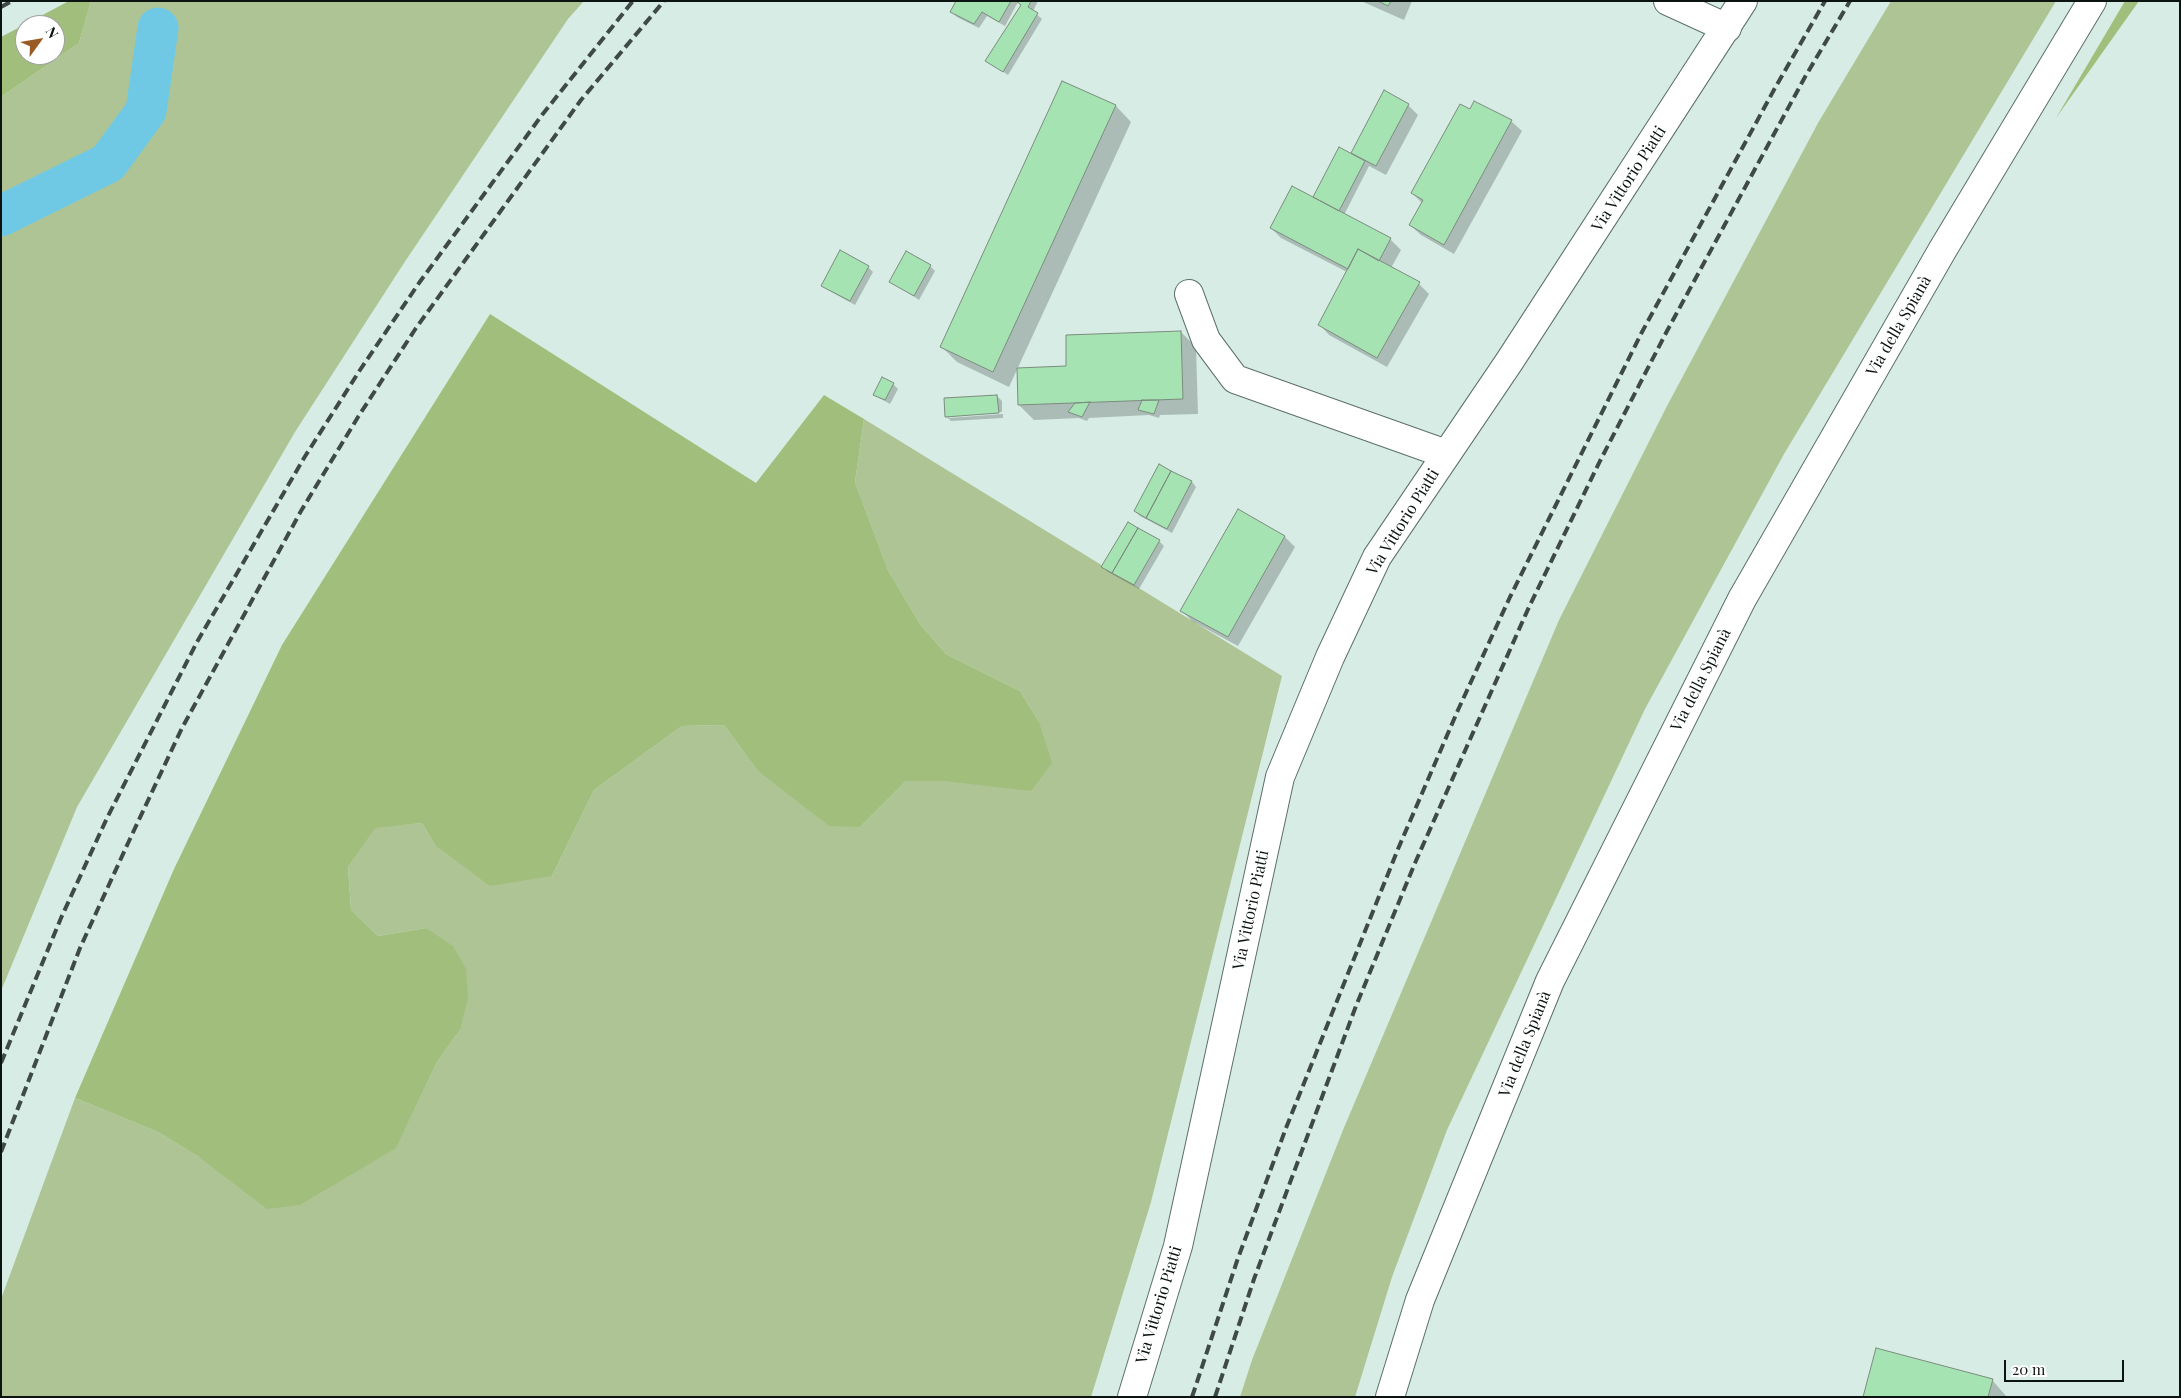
<!DOCTYPE html>
<meta charset="utf-8">
<style>
body{margin:0}
#map{position:relative;width:2181px;height:1398px;overflow:hidden;background:#d6ece5;font-family:"Playfair Display",serif}
canvas{display:block}
.frame{position:absolute;inset:0;border:2px solid #0c1412;pointer-events:none}
.north{position:absolute;left:15px;top:15px;width:50px;height:50px;box-sizing:border-box;background:#fff;border:1px solid #9ea1a0;border-radius:50%;rotate:58deg;font-size:14px;font-weight:700;line-height:20px;text-align:center;color:#0c1412}
.north::after{content:'';display:block;margin:auto;width:18px;height:22px;background:#9a5a23;clip-path:polygon(50% 0,100% 100%,50% 72%,0 100%)}
.scale{position:absolute;left:2004px;top:1360px;width:120px;height:22px;box-sizing:border-box;border:2px solid #0c1412;border-top:0;padding-left:6px;font-size:15px;line-height:18px;white-space:nowrap;color:#0c1412;-webkit-text-stroke:4px #fff;paint-order:stroke}
</style>
<div id="map">
<canvas width="2181" height="1398"></canvas>
<div class="frame"></div>
<div class="north">N</div>
<div class="scale">20 m</div>
</div>
<script>
const c = document.querySelector('canvas').getContext('2d');
c.lineJoin = 'round';
function paint(path, color) { c.fillStyle = color; c.fill(path, 'evenodd'); }
const poly = rows => new Path2D(rows.map(r => 'M' + r).join(''));
function stroke(path, color, width, dash) { c.strokeStyle = color; c.lineWidth = width; c.lineCap = dash ? 'butt' : 'round'; c.setLineDash(dash || []); c.stroke(path); }
function write(font, color, halo, rows, align = 'center') {
  c.font = font + ' "Playfair Display",serif'; c.lineWidth = 5; c.setLineDash([]); c.textBaseline = 'middle'; c.strokeStyle = halo; c.fillStyle = color; for (const [text, x, y, turn = 0] of rows) {
    c.save(); c.translate(x, y); c.rotate((+turn || 0) * Math.PI / 180); c.textAlign = isNaN(turn) ? turn : align; if (halo) c.strokeText(text, 0, 0); c.fillText(text, 0, 0); c.restore();
  }
}
paint(poly([
 [91,1,584,1,568,19,404,263,295,432,77,807,1,991,1,97,79,43],
 [1891,1,2056,1,1784,454,1645,709,1447,1130,1392,1277,1355,1397,1240,1397,1252,1360,1343,1130,1559,620,1667,406,1818,123],
 [864,419,1282,676,1151,1202,1091,1397,1,1397,1,1299,75,1098,158,1132,199,1157,396,1147,437,1062,460,1030,426,928,378,936,351,910,348,867,374,827,422,823,435,845,552,876,594,790,682,726,724,725,757,770,860,827,906,781,944,781,1039,722,1020,691,946,654,920,624,888,570,855,482]
]), '#afc495');
paint(poly([
 [69,1,91,1,79,43,1,97,1,37],
 [25,25,55,25,55,55,25,55],
 [2125,1,2139,1,2056,118],
 [490,314,756,483,824,395,864,419,855,482,888,570,920,624,946,654,1020,691,1039,722,1052,763,1031,791,944,781,906,781,860,827,829,826,757,770,724,725,682,726,594,790,552,876,490,886,435,845,422,823,375,828,348,867,351,910,378,936,426,928,453,946,466,969,468,998,460,1030,437,1062,396,1148,300,1205,267,1209,199,1157,158,1132,75,1098,174,869,282,645]
]), '#a2be7c');
paint(poly([
 [957,1,1038,1,1033,11,1042,19,1008,75,987,61,1022,6,1018,2,1005,26,987,16,979,28,957,17,952,12],
 [1361,1,1412,1,1404,20],
 [1063,82,1116,106,1131,122,1009,387,957,362,942,347],
 [1408,105,1418,115,1386,175,1369,166,1344,215,1390,239,1401,250,1391,268,1419,284,1429,294,1387,367,1329,335,1319,324,1347,272,1281,238,1271,228,1318,201,1358,158,1353,153],
 [1511,121,1522,131,1454,254,1421,235,1410,225,1422,203,1412,193],
 [930,266,935,271,919,300,891,281],
 [868,267,873,272,855,305,828,290,823,286],
 [1181,332,1196,347,1198,414,1160,415,1159,418,1149,415,1089,418,1087,421,1079,418,1034,420,1019,405,1068,368],
 [893,384,898,389,890,404,874,395],
 [997,396,1002,401,1002,412,949,415,949,418,1003,414,1003,418,951,421,946,416],
 [1159,465,1192,482,1196,487,1172,533,1140,516,1135,511],
 [1238,510,1285,537,1295,547,1238,646,1192,621,1182,611],
 [1159,541,1164,546,1139,589,1108,572,1103,567],
 [1992,1380,2007,1397,1864,1397]
]), '#0003');
stroke(poly([
 [1,216,108,163,146,111,158,28]
]), '#6fc9e5', 41);
const building = poly([
 [956,1,1011,1,999,22,982,12,974,24,950,12,956,1],
 [1016,1,1031,1,1028,7,1038,13,1003,72,985,61,1021,5,1016,1],
 [1378,1,1391,1,1388,6,1378,1],
 [1062,81,1116,105,993,372,940,347,1062,81],
 [1384,90,1409,104,1376,166,1351,153,1384,90],
 [1474,101,1512,120,1444,245,1409,225,1423,200,1411,193,1460,104,1470,109,1474,101],
 [1339,147,1365,161,1339,211,1313,197,1339,147],
 [1292,186,1391,238,1379,261,1358,249,1348,269,1270,228,1292,186],
 [1358,249,1420,282,1377,358,1318,325,1358,249],
 [840,250,869,266,850,301,821,286,840,250],
 [906,251,931,265,914,296,889,282,906,251],
 [1181,331,1183,399,1018,405,1017,368,1066,366,1066,335,1181,331],
 [882,377,894,383,885,400,873,395,882,377],
 [997,395,999,413,945,417,944,398,997,395],
 [1142,400,1159,400,1154,414,1138,410,1142,400],
 [1090,402,1082,417,1068,412,1075,403,1090,402],
 [1159,464,1171,471,1146,518,1134,511,1159,464],
 [1171,471,1192,481,1167,529,1146,518,1171,471],
 [1238,509,1285,536,1228,637,1180,611,1238,509],
 [1128,522,1138,528,1112,573,1101,567,1128,522],
 [1138,528,1160,540,1134,585,1112,573,1138,528],
 [1876,1348,1993,1379,1988,1397,1863,1397,1876,1348]
]);
paint(building, '#a5e4b2');
stroke(building, '#7c8b7e', 1);
const minor = poly([
 [1668,1,1727,28],
 [1189,294,1206,340,1235,379,1446,454],
 [1390,1397,1420,1300,1550,981,1742,599,1943,249,2092,1]
]);
const tertiary = poly([
 [1132,1397,1178,1246,1280,777,1330,657,1377,557,1509,362,1743,1]
]);
stroke(minor, '#5c7069', 30);
stroke(tertiary, '#5c7069', 30);
stroke(minor, '#fff', 28);
stroke(tertiary, '#fff', 28);
stroke(poly([
 [1,7,12,1],
 [1,1063,61,918,107,818,197,642,304,458,360,370,419,283,542,115,633,1],
 [1,1152,80,948,129,841,182,728,301,511,358,417,416,328,581,100,664,1],
 [1192,1397,1237,1261,1286,1128,1398,849,1458,710,1510,597,1642,332,1775,88,1825,1],
 [1215,1397,1254,1279,1356,1006,1415,863,1529,607,1600,461,1667,331,1805,77,1850,1]
]), '#3f4a47', 4, [10, 5]);
write('16px', '#0c1412', '#fff', [
 ["Via Vittorio Piatti",1629,179,-57],
 ["Via della Spianà",1899,326,-60],
 ["Via Vittorio Piatti",1403,522,-58],
 ["Via della Spianà",1701,680,-63],
 ["Via Vittorio Piatti",1251,910,-78],
 ["Via della Spianà",1525,1044,-68],
 ["Via Vittorio Piatti",1159,1305,-73]
]);
</script>
